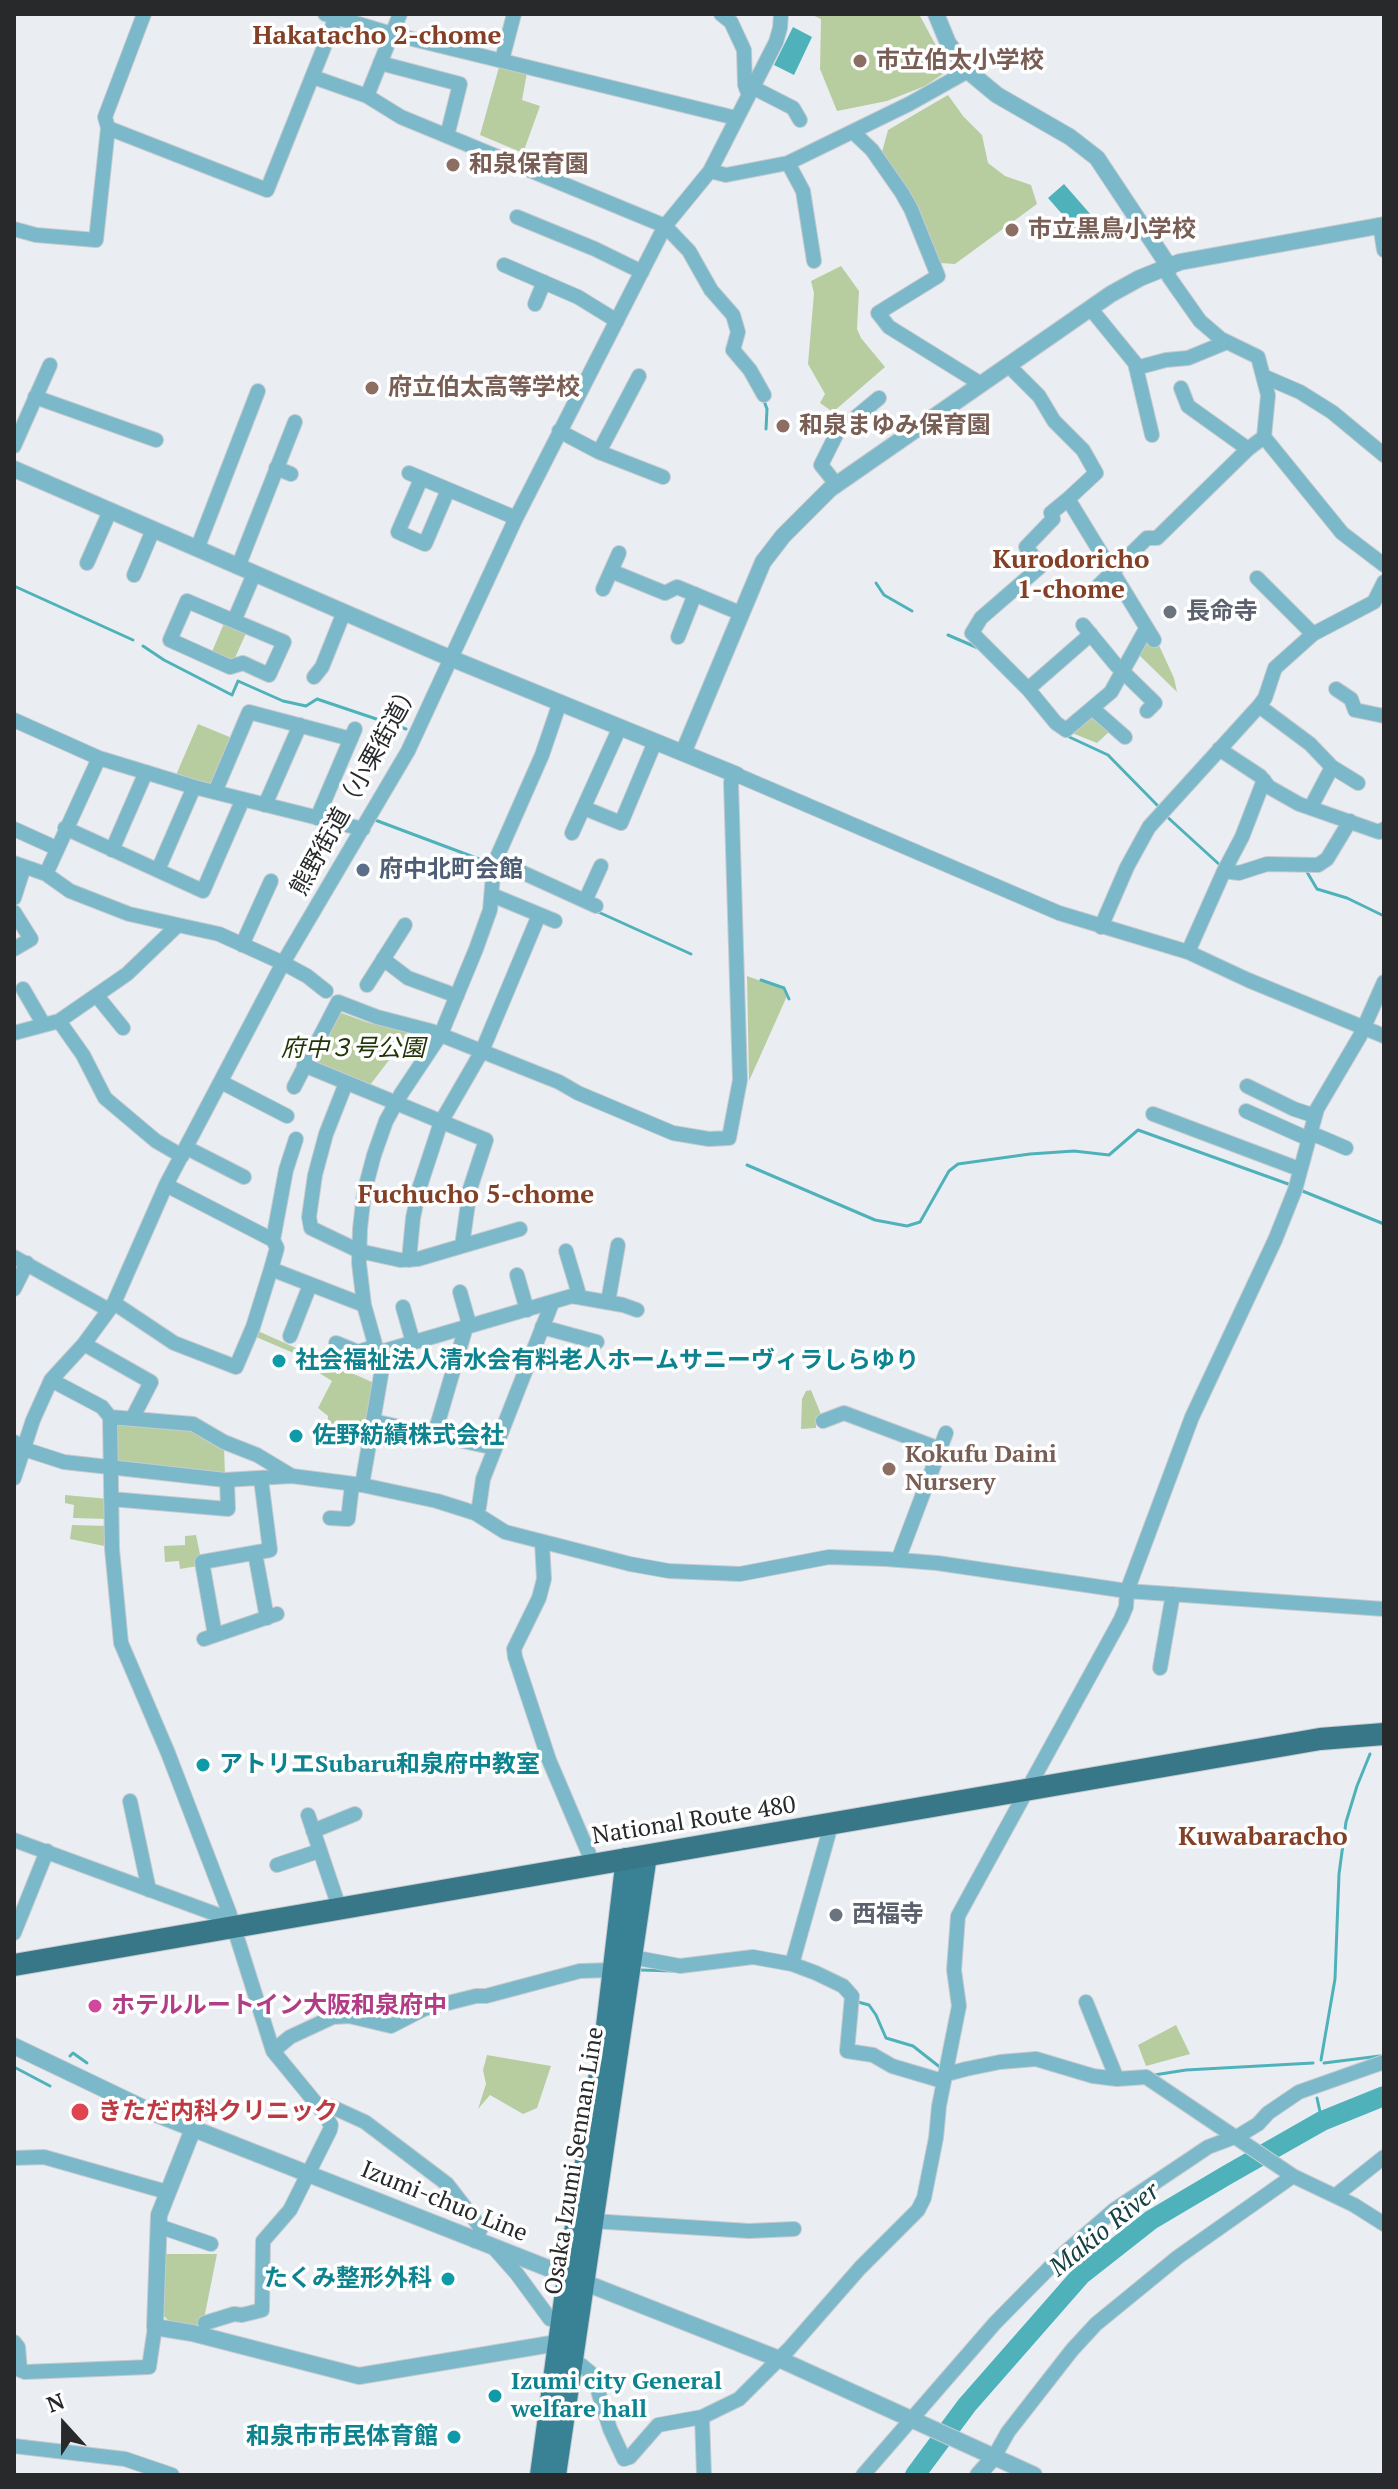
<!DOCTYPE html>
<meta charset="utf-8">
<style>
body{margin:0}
#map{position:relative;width:1398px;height:2489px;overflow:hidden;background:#eaeef3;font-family:"PT Serif",serif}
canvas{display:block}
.frame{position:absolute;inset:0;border:16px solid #27292b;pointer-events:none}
.north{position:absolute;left:24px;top:2385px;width:80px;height:80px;-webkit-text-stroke:6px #fff;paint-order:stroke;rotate:339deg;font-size:22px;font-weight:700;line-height:32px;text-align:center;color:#27292b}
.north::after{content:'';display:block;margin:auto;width:28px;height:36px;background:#27292b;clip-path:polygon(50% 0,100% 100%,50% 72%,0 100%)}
</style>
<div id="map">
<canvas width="1398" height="2489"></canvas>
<div class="frame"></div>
<div class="north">N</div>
</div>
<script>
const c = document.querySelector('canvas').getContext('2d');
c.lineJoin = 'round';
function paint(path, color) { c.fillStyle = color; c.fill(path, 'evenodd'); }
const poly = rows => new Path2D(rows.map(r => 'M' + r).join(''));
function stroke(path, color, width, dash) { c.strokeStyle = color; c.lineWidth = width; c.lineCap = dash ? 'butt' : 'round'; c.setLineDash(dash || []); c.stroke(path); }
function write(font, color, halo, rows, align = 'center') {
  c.font = font + ' "PT Serif","Noto Sans JP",serif'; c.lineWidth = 7; c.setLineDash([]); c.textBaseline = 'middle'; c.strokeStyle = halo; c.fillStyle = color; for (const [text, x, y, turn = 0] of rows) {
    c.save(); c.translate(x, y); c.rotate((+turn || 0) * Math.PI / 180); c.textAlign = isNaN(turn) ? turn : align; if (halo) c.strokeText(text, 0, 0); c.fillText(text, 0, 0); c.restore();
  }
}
paint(poly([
 [810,14,919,14,949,70,925,86,887,101,837,111,820,69,821,19],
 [499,67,527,73,522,100,540,106,523,153,480,135],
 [948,95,963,116,982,135,988,163,1005,176,1031,185,1037,204,955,264,940,263,903,182,882,152,888,130],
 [841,266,859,291,857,329,861,338,885,367,833,412,820,403,825,394,808,364,814,293,811,281],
 [225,621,247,631,234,660,230,662,211,654],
 [1147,641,1157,641,1174,678,1177,692,1139,655],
 [1091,716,1096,716,1109,732,1097,743,1072,733],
 [198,724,232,738,214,782,209,783,176,775],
 [747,976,784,989,787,996,749,1081],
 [336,1011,369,1023,412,1030,367,1089,308,1064],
 [258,1331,374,1383,365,1434,327,1429,328,1416,318,1408,332,1381,308,1366,310,1360,256,1337],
 [811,1390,822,1417,816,1421,816,1428,801,1429,802,1399,806,1391],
 [117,1422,190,1428,224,1446,225,1476,114,1466],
 [65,1495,109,1499,109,1519,73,1518,74,1505,65,1503],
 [72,1525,109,1526,109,1547,70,1539],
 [196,1535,201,1559,198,1566,180,1569,179,1561,165,1562,164,1546,185,1545,185,1536],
 [1176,2025,1190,2054,1146,2066,1138,2045],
 [487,2055,551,2066,537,2108,523,2114,490,2095,478,2109,486,2084,483,2070],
 [163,2254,217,2254,202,2329,170,2322,162,2314]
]), '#b7cda0');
paint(poly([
 [793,27,812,37,794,75,774,65],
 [1064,184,1092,216,1076,230,1048,198]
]), '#4fb2ba');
stroke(poly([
 [764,401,767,409,766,429],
 [876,583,884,595,912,611],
 [14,586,133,640],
 [948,635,978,648],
 [143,646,164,660,232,695,238,681,283,701,306,706,317,699,406,729],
 [1065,735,1108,755,1159,807],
 [1164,814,1221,866],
 [375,820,487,862],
 [1307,872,1317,889,1347,898,1384,916],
 [596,911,691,954],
 [761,980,784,988,789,999],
 [747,1165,875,1220,907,1226,920,1222,949,1171,958,1164,1030,1154,1074,1151,1109,1155,1138,1130,1291,1185],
 [1300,1190,1384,1224],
 [641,1970,673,1971],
 [858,2002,869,2005,876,2015,886,2038,913,2046,941,2068],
 [70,2056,73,2053,87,2063],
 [1321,2060,1335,1979,1339,1874,1346,1822,1357,1786,1370,1754],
 [1324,2063,1380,2056],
 [14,2067,50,2086],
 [1154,2075,1186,2070,1313,2063],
 [1317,2098,1322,2121]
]), '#4fb2ba', 3);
stroke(poly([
 [915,2475,967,2405,1081,2275,1151,2220,1227,2175,1322,2121,1384,2096]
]), '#4fb2ba', 20);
const minor = poly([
 [325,14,392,34,736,118],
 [721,14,731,22,744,50,745,85,748,93],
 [502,60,514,14],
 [380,63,460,84,447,136],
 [313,77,367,96,401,117,665,226,689,251,711,290,733,315,738,332,733,350,750,370,764,395],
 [752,87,793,108,800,120],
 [367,96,400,14],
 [108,128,105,117,144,14],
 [853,132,872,150,902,193,911,209,938,276,878,313,889,327,981,384],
 [788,163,803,191,814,261],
 [710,171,726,175,788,163,909,104,968,71],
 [517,217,595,249,642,272],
 [1380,225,1384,250],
 [14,229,36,235,96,240,108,128,267,190,336,17],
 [504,265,578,297,617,321],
 [1168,265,1169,277,1200,321,1221,339,1258,357,1268,395,1264,437,1342,533,1384,565],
 [535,304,544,282],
 [1090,308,1135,363,1152,435],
 [1008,365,1039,396,1054,421,1083,450,1096,473,1068,499,1154,640],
 [1136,368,1166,360,1188,358,1227,342],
 [1263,376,1300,392,1332,412,1384,455],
 [1181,388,1188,406,1248,449],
 [35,397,156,440],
 [559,431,599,452,663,477],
 [14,446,50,365],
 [599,452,639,376],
 [276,468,291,474],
 [409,473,516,518],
 [421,479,398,532,425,544,448,490],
 [836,484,821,465,837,433,879,398],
 [1068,499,1051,513,1053,519,1026,547,1041,566,981,618,972,633,1028,689,1056,723,1066,730,1111,692,1146,629],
 [197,549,258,391],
 [87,563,110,511],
 [238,567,295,422],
 [611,571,665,593,677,587,740,613],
 [134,575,153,530],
 [1257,578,1313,634],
 [603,589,619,553],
 [1092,592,1147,538,1157,538,1248,449,1264,437],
 [234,621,284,642,269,675,243,663,230,667,170,640,187,601,234,621,254,574],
 [1083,625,1116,665,1155,703,1147,711],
 [678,637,695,594],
 [314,677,322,667,344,612],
 [1028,689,1091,634],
 [1336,689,1351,699,1355,710,1384,716],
 [1259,706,1310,744,1332,767],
 [1092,708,1125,737],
 [14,720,99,758,194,787,363,829],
 [1219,749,1260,776,1269,787,1299,804,1379,832,1384,829],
 [99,758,46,874,70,891,129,914,178,925],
 [215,792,249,712,351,739],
 [265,805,300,725],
 [1311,807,1332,767,1358,783],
 [584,808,621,823,655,742],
 [317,818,355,729],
 [65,828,203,891,243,799],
 [14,829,56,848],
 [572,833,620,727],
 [112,850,146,772],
 [495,860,596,906],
 [14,863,46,874],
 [158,870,194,787],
 [1224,871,1242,837,1264,780],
 [492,895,555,921],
 [14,898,24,867],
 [585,901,601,866],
 [14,912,31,939,14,949],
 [1101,927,1127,867,1149,827,1259,706,1265,698,1275,668,1313,634,1374,602,1384,582],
 [242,945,271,881],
 [1188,952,1224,871,1239,873,1267,864,1318,865,1327,859,1350,821],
 [383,959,408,978,457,996],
 [367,985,405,925],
 [23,989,44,1025],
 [97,996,123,1028],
 [59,1021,83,1055,105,1098,156,1141,182,1156],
 [14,1033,59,1021,127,974,178,925,219,934,283,963,307,976,326,991],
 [304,1065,486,1140,470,1189,462,1246],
 [221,1082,287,1116],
 [346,1083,326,1134,315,1175,309,1217,311,1228,359,1251,400,1260,418,1259,520,1229],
 [1247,1086,1294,1109,1315,1116],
 [294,1087,338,1002,377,1017,431,1031,559,1082,578,1093,673,1133,709,1139,729,1138,740,1080,731,782,737,775,1059,913,1188,952,1248,980,1384,1036],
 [1246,1111,1302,1136,1318,1136,1346,1148],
 [1153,1114,1299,1169],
 [187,1148,244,1177],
 [166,1185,273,1240,277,1248,271,1269],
 [273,1240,286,1170,296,1139],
 [566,1251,578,1291,576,1297],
 [14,1257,109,1310],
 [409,1260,413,1218,419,1189,441,1122,482,1051,539,915],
 [517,1275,527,1310],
 [14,1289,27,1263],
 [608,1302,618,1245],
 [114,1303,174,1343,236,1367,253,1327,271,1269,364,1305,382,1369,362,1485],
 [364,1305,359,1263,360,1229,364,1193,374,1155,386,1121,401,1094,441,1034,476,949,490,910,494,864,542,755,560,702],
 [403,1307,413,1342],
 [542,1327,597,1342],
 [290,1336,310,1285],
 [336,1343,358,1352,370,1348,384,1351,572,1296,623,1305,637,1310],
 [84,1344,151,1382,132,1419],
 [51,1380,102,1407,110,1417,112,1549,121,1643,168,1753,229,1912,273,2051,319,2107,330,2106,365,2122,447,2184,481,2228,475,2241],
 [110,1417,193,1424,224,1442,257,1455,292,1476],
 [373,1421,495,1448],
 [823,1421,844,1413,940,1449],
 [434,1436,468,1320,460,1292],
 [14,1442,30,1451,64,1462,225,1480,292,1476,362,1485,437,1501,475,1513,505,1532,630,1564,669,1571,740,1574,829,1557,886,1559,937,1563,1127,1591,1384,1609],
 [14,1478,33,1420,51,1380,84,1344,114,1303,166,1185,283,963,408,751,516,518,665,226,710,171,776,42,780,28,781,14],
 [111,1499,228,1509,227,1480],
 [475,1513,479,1507,483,1479,552,1303],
 [330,1518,348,1519,352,1485],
 [542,1542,544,1579,539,1598,514,1649,515,1657,549,1760,589,1854,590,1864],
 [255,1553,267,1618],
 [898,1560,946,1433],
 [215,1635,202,1562,270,1550,261,1479],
 [204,1639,277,1614],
 [1160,1668,1173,1594],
 [130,1801,149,1890],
 [308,1815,340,1910],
 [313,1831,355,1814],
 [14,1840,221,1916,230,1916],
 [277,1865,319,1851],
 [14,1933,47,1851],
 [632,1957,680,1966,753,1957,792,1964,816,1973,843,1986,852,1996,847,2051,873,2055,892,2066,939,2080,947,2074,966,2069,1000,2062,1036,2059,1093,2076,1117,2079,1146,2077,1293,2176,1354,2205,1384,2224],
 [792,1964,831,1825],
 [1086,2002,1117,2079],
 [273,2051,290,2037,333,2017,349,2016,391,2026,424,2009,476,1996,486,1996,580,1971,612,1970],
 [14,2158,44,2157,167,2192],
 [1335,2196,1384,2157],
 [592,2221,749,2231,794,2229],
 [158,2226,211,2244],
 [494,2248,517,2274,550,2319],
 [205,2323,234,2314,242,2315,262,2310,263,2241,290,2210,330,2130,331,2125,319,2107],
 [14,2342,18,2347,20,2370,25,2372,149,2367,155,2327],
 [572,2363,581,2365,593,2375,610,2429,624,2459,630,2457,658,2425,702,2417,739,2399,789,2349,860,2268,918,2210,924,2198,936,2138,939,2106,959,2006,954,1970,958,1916,1121,1619,1126,1607,1127,1591,1192,1417,1275,1240,1295,1190,1317,1109,1360,1036,1384,982],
 [702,2417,704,2475],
 [14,2446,125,2459,172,2475],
 [994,2457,1008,2432,1072,2350,1096,2324,1178,2257,1293,2176],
 [863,2475,995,2323,1062,2255,1114,2210,1208,2147,1240,2135,1258,2124,1268,2113,1299,2092,1384,2062]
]);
const tertiary = poly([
 [936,14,948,43,968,71,997,95,1070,137,1097,158,1168,265],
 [14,469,438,653,737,775],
 [683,753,763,562,783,536,830,489,1111,294,1140,278,1180,262,1384,225],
 [14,2046,156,2114,779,2359,1034,2475],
 [193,2129,159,2215,155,2327,192,2333,359,2376,557,2343],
 [978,2475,994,2457]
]);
const primary = poly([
 [540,2475,567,2277,605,2035,626,1858],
 [556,2475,647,1855]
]);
const trunk = poly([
 [14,1965,1320,1739,1384,1734]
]);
stroke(minor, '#c7cbcf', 16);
stroke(tertiary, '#c7cbcf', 18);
stroke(primary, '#c7cbcf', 22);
stroke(trunk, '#c7cbcf', 24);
stroke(minor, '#7ab8ca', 14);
stroke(tertiary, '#7ab8ca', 16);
stroke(primary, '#398296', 20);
stroke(trunk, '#387788', 22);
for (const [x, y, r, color] of [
 [860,61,8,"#8d6e63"],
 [453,165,8,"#8d6e63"],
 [1012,230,8,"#8d6e63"],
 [372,388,8,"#8d6e63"],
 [783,426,8,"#8d6e63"],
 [1170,612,8,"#6b7280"],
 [363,870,8,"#5c6f8a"],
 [279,1361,8,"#0f9aa8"],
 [296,1436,8,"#0f9aa8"],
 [889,1469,8,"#8d6e63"],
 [203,1765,8,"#0f9aa8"],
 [836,1915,8,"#6b7280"],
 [95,2006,8,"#d1479c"],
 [80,2112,10,"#e0444e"],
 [448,2279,8,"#0f9aa8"],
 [495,2396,8,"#0f9aa8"],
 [454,2437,8,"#0f9aa8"]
]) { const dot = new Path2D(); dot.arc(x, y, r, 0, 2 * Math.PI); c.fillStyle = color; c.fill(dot); stroke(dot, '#fff', 3); }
write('bold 24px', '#785e54', '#fff', [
 ["市立伯太小学校",876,61],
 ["和泉保育園",469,165],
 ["市立黒鳥小学校",1028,230],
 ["府立伯太高等学校",388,388],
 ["和泉まゆみ保育園",799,426],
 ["Kokufu Daini",905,1455],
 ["Nursery",905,1483]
], 'left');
write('bold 24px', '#5b616d', '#fff', [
 ["長命寺",1186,612],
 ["西福寺",852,1915]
], 'left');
write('24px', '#27292b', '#fff', [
 ["熊野街道（小栗街道）",356,789,-61],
 ["National Route 480",694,1821,-9],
 ["Osaka Izumi Sennan Line",575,2161,-81],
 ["Izumi-chuo Line",444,2202,22]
]);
write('bold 24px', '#4e5e75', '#fff', [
 ["府中北町会館",379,870]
], 'left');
write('italic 24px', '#223506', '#fff', [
 ["府中３号公園",353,1049]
]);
write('bold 24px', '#0d838f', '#fff', [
 ["社会福祉法人清水会有料老人ホームサニーヴィラしらゆり",295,1361],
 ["佐野紡績株式会社",312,1436],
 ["アトリエSubaru和泉府中教室",219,1765],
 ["たくみ整形外科",432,2279,"right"],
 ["Izumi city General",511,2382],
 ["welfare hall",511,2410],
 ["和泉市市民体育館",438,2437,"right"]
], 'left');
write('bold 24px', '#b23c85', '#fff', [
 ["ホテルルートイン大阪和泉府中",111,2006]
], 'left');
write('bold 24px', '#be3a42', '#fff', [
 ["きただ内科クリニック",98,2112]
], 'left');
write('bold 26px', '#834026', '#fff', [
 ["Hakatacho 2-chome",377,37],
 ["Kurodoricho",1071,561],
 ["1-chome",1071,591],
 ["Fuchucho 5-chome",476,1196],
 ["Kuwabaracho",1263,1838]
]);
write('italic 26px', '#134144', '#fff', [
 ["Makio River",1105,2230,-39]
]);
</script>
